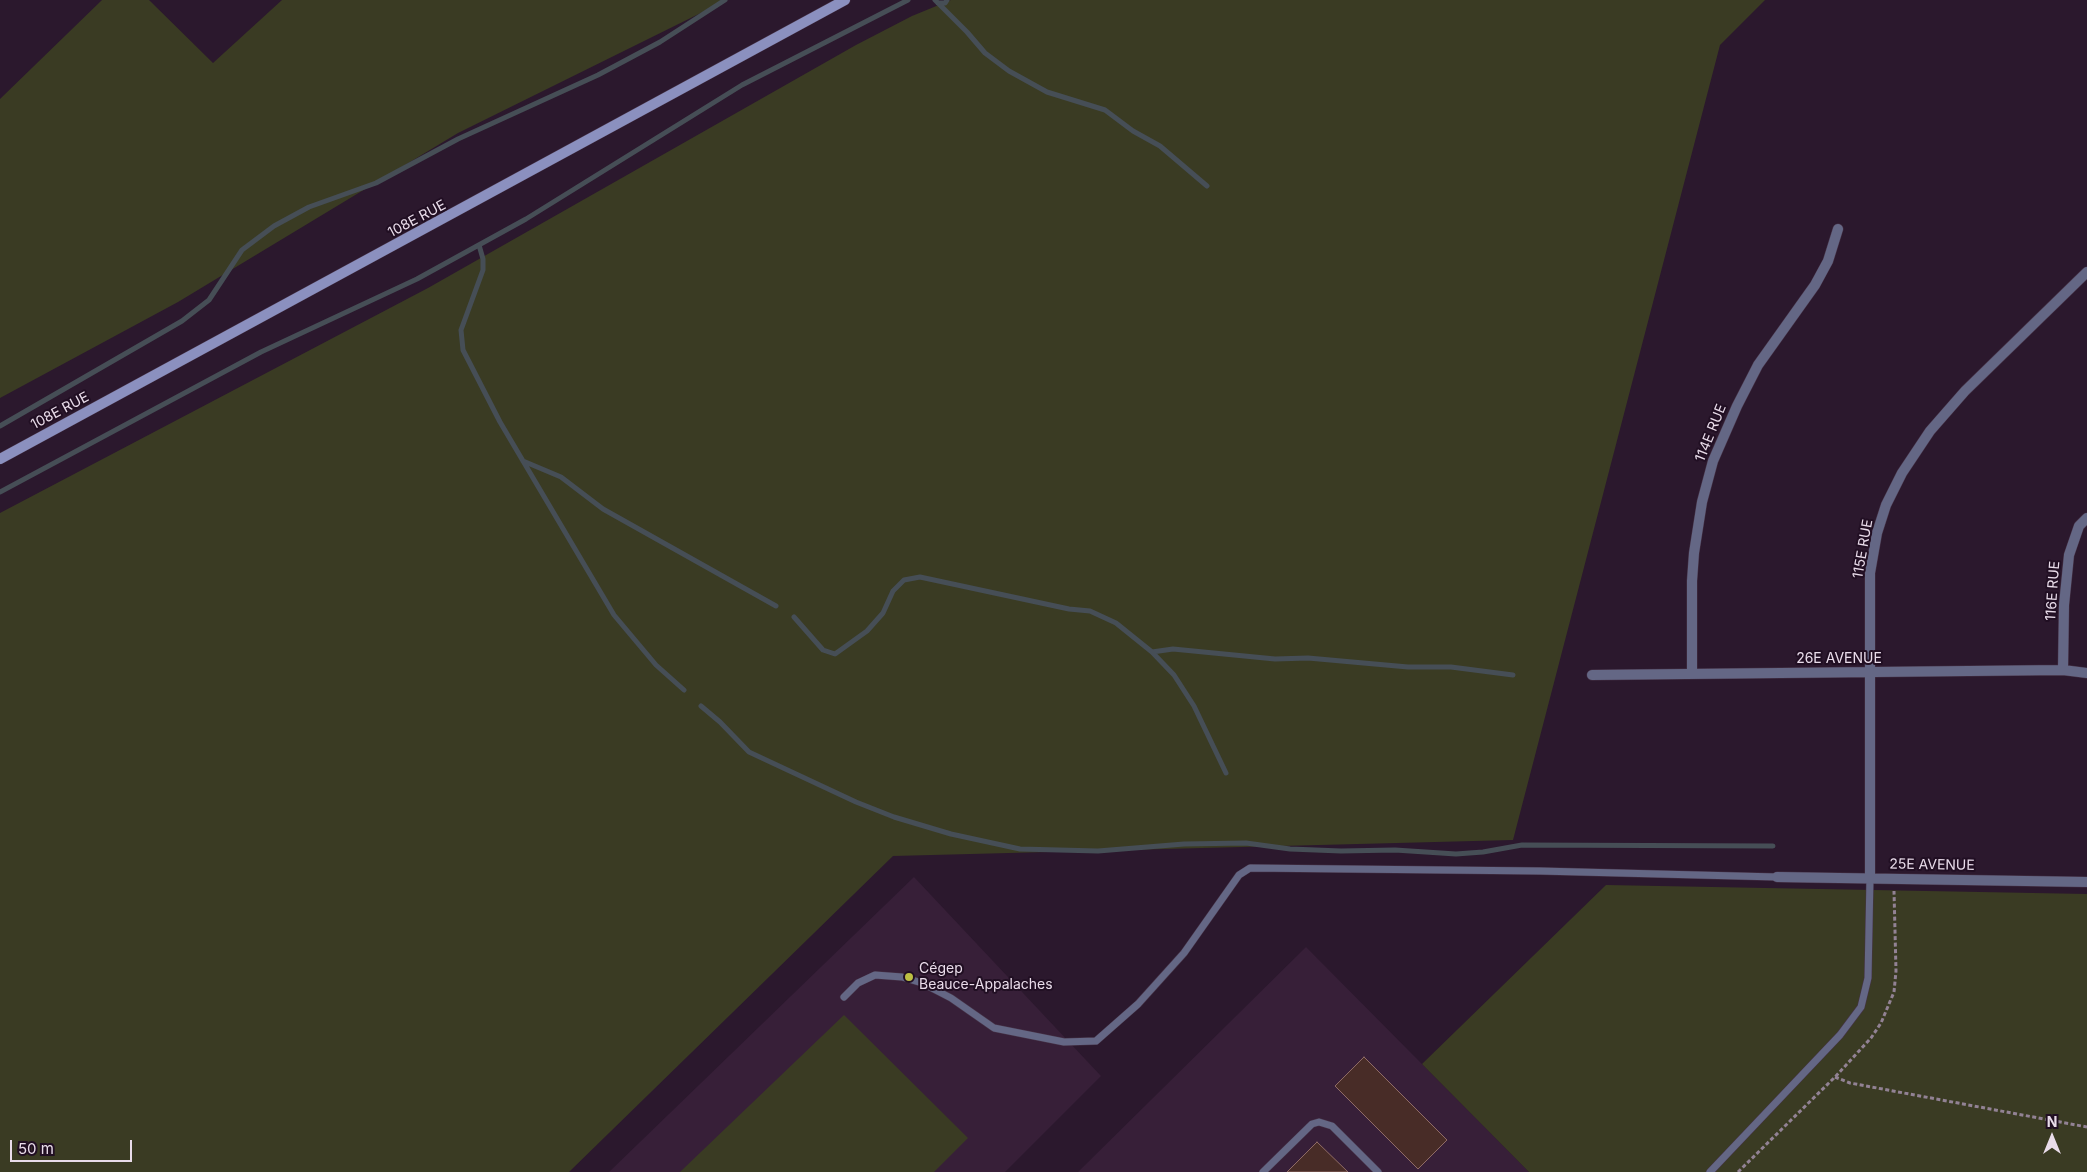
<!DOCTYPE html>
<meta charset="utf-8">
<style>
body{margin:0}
#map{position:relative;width:2087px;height:1172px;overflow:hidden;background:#2b182d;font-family:Inter,sans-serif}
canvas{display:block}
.north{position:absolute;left:2027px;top:1112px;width:50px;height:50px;-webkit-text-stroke:4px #210f23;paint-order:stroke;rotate:0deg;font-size:14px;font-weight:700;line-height:20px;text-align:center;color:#e9dcea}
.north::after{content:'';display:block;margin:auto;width:18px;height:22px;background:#e9dcea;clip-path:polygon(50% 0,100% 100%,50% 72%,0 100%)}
.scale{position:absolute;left:10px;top:1140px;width:122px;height:22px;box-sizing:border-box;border:2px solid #e9dcea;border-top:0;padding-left:6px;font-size:15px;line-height:18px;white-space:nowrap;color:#e9dcea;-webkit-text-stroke:4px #210f23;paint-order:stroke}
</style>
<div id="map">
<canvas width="2087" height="1172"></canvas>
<div class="north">N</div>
<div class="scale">50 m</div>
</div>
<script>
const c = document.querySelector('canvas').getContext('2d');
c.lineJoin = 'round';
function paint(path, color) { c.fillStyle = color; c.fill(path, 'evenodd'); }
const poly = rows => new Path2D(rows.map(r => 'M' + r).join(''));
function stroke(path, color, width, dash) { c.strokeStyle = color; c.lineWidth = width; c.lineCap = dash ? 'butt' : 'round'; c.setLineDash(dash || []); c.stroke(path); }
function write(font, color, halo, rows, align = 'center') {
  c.font = font + ' Inter,sans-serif'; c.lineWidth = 4; c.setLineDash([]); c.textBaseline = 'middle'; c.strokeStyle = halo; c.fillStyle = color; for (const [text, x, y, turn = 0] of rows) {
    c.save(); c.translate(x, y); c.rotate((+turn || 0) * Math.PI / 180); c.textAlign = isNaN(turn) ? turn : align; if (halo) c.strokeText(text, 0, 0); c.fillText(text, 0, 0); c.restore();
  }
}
paint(poly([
 [914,877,1101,1076,1005,1172,609,1172],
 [1306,947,1529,1172,1078,1172]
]), '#371f38');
paint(poly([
 [102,0,149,0,213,63,282,0,727,0,458,133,178,302,0,398,0,99],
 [951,0,1765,0,1720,45,1513,840,893,856,569,1172,0,1172,0,513,428,288,856,45,912,16],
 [1606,885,2087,894,2087,1172,1529,1172,1422,1064],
 [844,1015,968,1138,934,1172,680,1172]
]), '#3a3b23');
stroke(poly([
 [935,0,967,32,985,53,1009,71,1047,92,1105,110,1133,131,1160,146,1207,186],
 [938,3,945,3,947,0],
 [479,245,483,259,483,270,461,330,463,350,500,422,614,615,656,665,684,690],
 [0,426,182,321,209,300,242,250,274,226,309,207,376,183,458,139,598,75,660,42,725,0],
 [523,461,561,477,603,509,776,606],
 [0,492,261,352,417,279,526,219,742,85,908,0],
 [794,617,823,650,835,654,867,631,883,613,893,591,904,580,920,577,1069,609,1090,611,1116,623,1152,652,1174,675,1194,706,1226,773],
 [1152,652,1173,649,1275,659,1308,658,1408,667,1451,667,1513,675],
 [701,706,720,722,749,752,856,802,894,817,951,834,1020,849,1098,851,1184,844,1246,843,1290,849,1341,851,1395,850,1456,854,1483,852,1522,845,1773,846]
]), '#464e56', 5);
const building = poly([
 [1364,1057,1447,1140,1418,1169,1335,1086,1364,1057],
 [1317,1142,1348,1172,1287,1172,1317,1142]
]);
paint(building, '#482c27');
stroke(building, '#8f6b65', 1);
const service = poly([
 [844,997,858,983,875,975,902,977,922,983,951,998,994,1028,1064,1042,1096,1041,1138,1004,1184,953,1239,875,1250,868,1540,871,1777,877],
 [1263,1172,1312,1124,1319,1122,1332,1126,1378,1172],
 [1710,1172,1840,1035,1861,1007,1868,978,1870,878]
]);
const minor = poly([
 [2063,670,2064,605,2069,555,2079,526,2087,518],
 [1692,673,1692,581,1694,553,1702,502,1713,461,1737,406,1758,365,1815,285,1828,261,1838,229],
 [1592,675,2063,670,2087,673],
 [1777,877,2087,882],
 [1870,878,1870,573,1877,533,1886,505,1902,473,1930,431,1965,391,2087,272]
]);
const secondary = poly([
 [0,459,845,0]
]);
stroke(service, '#463347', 8);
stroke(minor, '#463347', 11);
stroke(secondary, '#463347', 11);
stroke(poly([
 [1835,1077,1850,1083,2087,1127],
 [1738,1172,1835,1077,1871,1038,1881,1023,1894,992,1896,971,1894,891]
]), '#928294', 3, [4, 2.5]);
stroke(service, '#646785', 7);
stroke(minor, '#646785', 10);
stroke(secondary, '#8b90bf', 10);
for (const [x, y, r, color] of [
 [909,977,5,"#bdbf43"]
]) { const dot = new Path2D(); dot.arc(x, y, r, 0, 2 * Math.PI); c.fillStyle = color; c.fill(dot); stroke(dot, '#210f23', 2); }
write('14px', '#e9dcea', '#210f23', [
 ["108E RUE",417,219,-28],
 ["108E RUE",60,411,-28],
 ["114E RUE",1711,433,-68],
 ["115E RUE",1863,549,-80],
 ["116E RUE",2053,591,-86],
 ["26E AVENUE",1839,659],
 ["25E AVENUE",1932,865,1]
]);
write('14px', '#e9dcea', '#210f23', [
 ["Cégep",919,969],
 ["Beauce-Appalaches",919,985]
], 'left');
</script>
